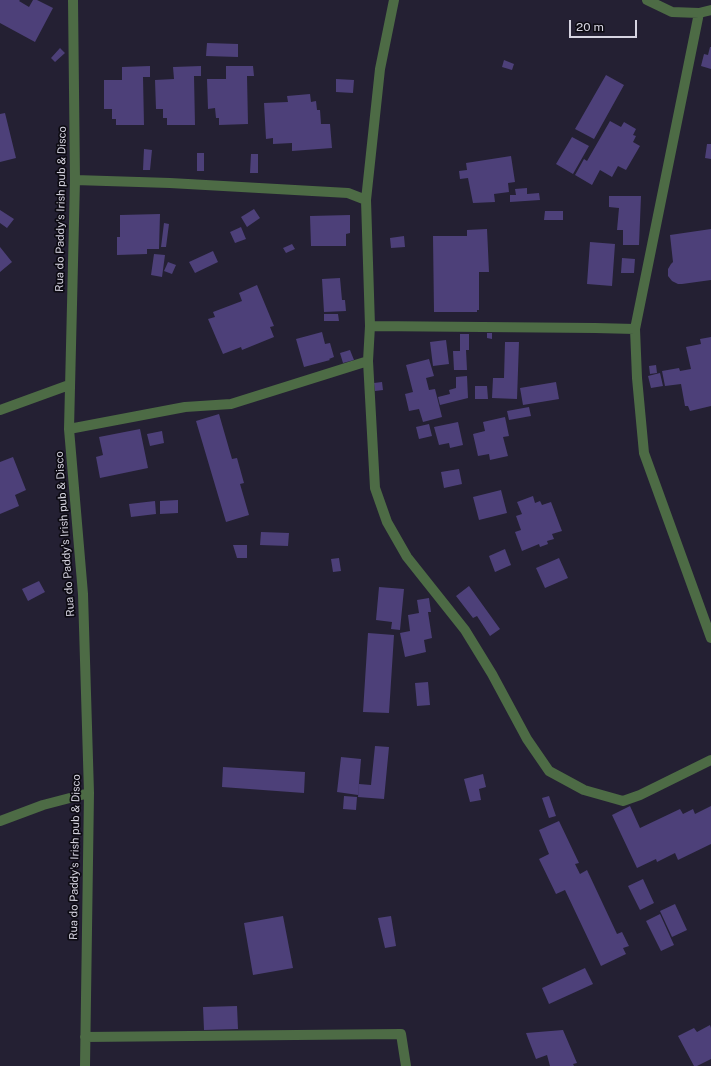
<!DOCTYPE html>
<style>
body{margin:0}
#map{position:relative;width:711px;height:1066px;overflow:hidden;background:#242033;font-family:"Public Sans",sans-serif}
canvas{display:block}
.scale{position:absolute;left:569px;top:20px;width:68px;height:18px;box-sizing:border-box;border:2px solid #d6d4e1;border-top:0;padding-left:5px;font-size:12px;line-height:14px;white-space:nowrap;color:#d6d4e1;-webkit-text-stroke:3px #0d0b13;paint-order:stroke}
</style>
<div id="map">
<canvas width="711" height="1066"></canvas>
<div class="scale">20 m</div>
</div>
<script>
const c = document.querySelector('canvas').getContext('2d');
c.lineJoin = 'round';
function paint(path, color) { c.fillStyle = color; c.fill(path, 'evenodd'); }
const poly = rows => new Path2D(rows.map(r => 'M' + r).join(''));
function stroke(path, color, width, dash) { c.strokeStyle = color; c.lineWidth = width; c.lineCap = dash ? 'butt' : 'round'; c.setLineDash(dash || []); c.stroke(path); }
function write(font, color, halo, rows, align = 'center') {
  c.font = font + ' "Public Sans",sans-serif'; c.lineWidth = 3.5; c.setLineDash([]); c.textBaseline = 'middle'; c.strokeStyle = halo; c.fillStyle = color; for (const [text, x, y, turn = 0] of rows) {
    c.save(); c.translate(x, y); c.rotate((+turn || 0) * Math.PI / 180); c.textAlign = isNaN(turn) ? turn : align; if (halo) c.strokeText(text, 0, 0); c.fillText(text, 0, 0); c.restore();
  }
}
paint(poly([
 [0,0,20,0,19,1,29,7,33,0,37,0,53,8,35,42,0,23],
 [207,43,238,44,238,57,206,56],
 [710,47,711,47,711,69,701,66,704,54,708,55],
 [60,48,65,53,55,62,51,58],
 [504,60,514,64,512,70,502,67],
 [150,66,150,77,143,77,144,125,116,125,116,119,112,119,112,109,104,109,104,80,122,80,122,67],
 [201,66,201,76,194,76,195,125,167,125,167,118,163,118,163,109,156,109,155,80,174,79,173,67],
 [226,66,253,66,254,76,247,76,248,124,219,125,219,118,216,118,215,108,208,109,207,79,226,79],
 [606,75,624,85,594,139,575,129],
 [336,79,354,80,353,93,336,92],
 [310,94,311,102,316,101,317,110,320,110,321,124,330,124,332,148,292,151,292,143,273,144,273,138,266,139,264,103,288,102,287,96],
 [5,113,16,158,0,162,0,114],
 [610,121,621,127,624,122,636,129,633,135,636,136,633,142,640,146,626,170,618,166,612,177,600,170,592,185,575,175,584,159,587,161],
 [572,137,589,146,573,174,556,164],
 [707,144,711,144,711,159,705,158],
 [144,149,152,150,150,170,143,170],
 [197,153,204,153,204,171,197,171],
 [251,154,258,154,258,173,250,173],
 [511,156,515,182,508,183,509,192,494,194,495,202,473,203,468,178,460,179,459,171,467,170,466,163],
 [527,188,527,194,539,193,540,200,510,202,510,195,516,195,515,189],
 [609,196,641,196,639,245,623,245,623,230,617,230,619,208,609,207],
 [254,209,260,218,247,227,241,217],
 [0,210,14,219,7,228,0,223],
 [545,211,563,211,563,220,544,220],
 [160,214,159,249,147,249,147,254,117,255,117,237,120,237,120,215],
 [350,215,350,233,346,234,346,246,311,246,310,216],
 [164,223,169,224,166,247,161,247],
 [241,227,246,239,235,243,230,232],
 [487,229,489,272,479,272,479,310,477,310,477,312,434,312,433,236,467,236,467,230],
 [711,229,711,280,682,284,678,284,672,281,668,276,668,269,671,264,673,262,670,235],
 [404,236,405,247,391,248,390,238],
 [590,242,615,244,612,286,587,284],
 [292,244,295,249,286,253,283,248],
 [0,247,12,262,0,272],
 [213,251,218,262,195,273,189,262],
 [154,254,165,255,162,277,151,275],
 [622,258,635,259,634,273,621,273],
 [168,262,176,265,172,274,164,271],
 [340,278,342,300,345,300,346,311,324,312,322,279],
 [257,285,274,326,270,327,274,337,242,350,241,347,223,354,208,319,215,317,213,312,242,301,239,293],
 [324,314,338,314,339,321,324,321],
 [322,332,325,344,330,343,334,357,329,359,330,360,304,367,296,339],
 [487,333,492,333,492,339,487,338],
 [460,334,469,334,469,350,466,350,467,370,454,370,453,351,460,351],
 [711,337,711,406,690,411,688,406,685,406,681,384,665,386,662,371,679,368,680,371,691,369,686,347,701,344,700,339],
 [446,340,449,364,433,366,430,342],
 [505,342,519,342,517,399,492,398,493,378,504,378],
 [350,350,354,360,343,363,340,353],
 [429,359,434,376,426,378,429,390,435,389,442,417,423,422,419,409,409,411,405,394,413,392,406,365],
 [656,365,657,373,650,374,649,366],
 [660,373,663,386,651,388,648,376],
 [467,376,468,398,440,405,438,397,450,394,449,390,456,388,456,377],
 [382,382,383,390,375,391,374,383],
 [556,382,559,399,523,405,520,388],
 [475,386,487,386,488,399,475,399],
 [529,407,531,416,509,420,507,411],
 [219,414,232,459,237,458,244,483,240,484,249,515,226,522,196,421],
 [505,417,509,436,503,437,508,456,490,460,489,454,478,456,473,434,485,431,483,422],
 [458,422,463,445,450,448,449,443,439,445,434,427],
 [429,424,432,436,419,439,416,427],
 [140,429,148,468,100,478,96,457,103,455,99,437],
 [162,431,164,443,150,446,147,434],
 [13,457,26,490,15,495,19,506,0,514,0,462],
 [459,469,462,484,444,488,441,472],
 [501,490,507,513,479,520,473,497],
 [533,496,535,503,540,501,542,505,551,502,562,531,552,534,554,539,547,541,548,544,540,547,539,544,522,551,515,532,521,530,516,516,522,514,517,502],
 [178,500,178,513,160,514,160,501],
 [155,501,156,514,131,517,129,504],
 [261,532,289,533,288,546,260,545],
 [233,545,247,545,247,558,237,558],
 [505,549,511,565,495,572,489,556],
 [339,558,341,571,333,572,331,559],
 [559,558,568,578,545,588,536,568],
 [39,581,45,592,28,601,22,589],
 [469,586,500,629,490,636,477,616,473,618,456,596],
 [379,587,404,589,400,630,391,629,392,622,376,620],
 [429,598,431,612,428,612,432,638,424,640,426,652,405,657,400,633,410,631,408,615,419,613,417,600],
 [368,633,394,635,389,713,363,712],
 [428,682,430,705,417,706,415,683],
 [375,746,389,747,384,799,358,797,359,784,371,785],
 [341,757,361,759,358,795,337,792],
 [223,767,305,772,304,793,222,787],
 [483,774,486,787,479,789,481,800,470,802,464,779],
 [344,796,357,797,356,810,343,809],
 [549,796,556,816,549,818,542,798],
 [630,806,640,828,680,809,683,814,693,809,695,814,711,806,711,844,678,860,675,853,657,862,656,859,637,868,612,815],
 [559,821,579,863,575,864,580,874,587,870,617,934,622,932,629,946,623,948,626,954,601,966,565,890,556,894,539,859,549,854,539,830],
 [643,879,654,903,640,910,628,886],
 [675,904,687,930,672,937,660,911],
 [660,914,674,945,661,951,646,921],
 [283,916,293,968,253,975,244,923],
 [391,916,396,946,385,948,378,918],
 [585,968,593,984,549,1004,542,988],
 [237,1006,238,1029,204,1030,203,1007],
 [710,1025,711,1028,711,1059,697,1066,694,1066,678,1036,694,1028,697,1032],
 [563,1030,577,1063,573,1064,574,1066,550,1066,547,1055,536,1059,526,1033]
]), '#4d4079');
stroke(poly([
 [73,0,75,180,69,429,83,594,89,793,85,1066],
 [647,0,672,12,699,13,711,10],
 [75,180,170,183,348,193,366,200,370,326,368,361,375,488,387,522,407,557,465,630,492,674,527,739,549,771,584,790,623,801,640,795,711,760],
 [366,200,380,69,394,0],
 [370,326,595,328,635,329,637,378,644,453,711,638],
 [635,329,699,13],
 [0,410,69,385],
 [69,429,185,407,231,404,368,361],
 [0,821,43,805,89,793],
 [85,1037,401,1034,406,1066]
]), '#4d6b45', 10);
write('11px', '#d6d4e1', '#0d0b13', [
 ["Rua do Paddy's Irish pub & Disco",61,209,-89],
 ["Rua do Paddy's Irish pub & Disco",65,534,-94],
 ["Rua do Paddy's Irish pub & Disco",75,857,-89]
]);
</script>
